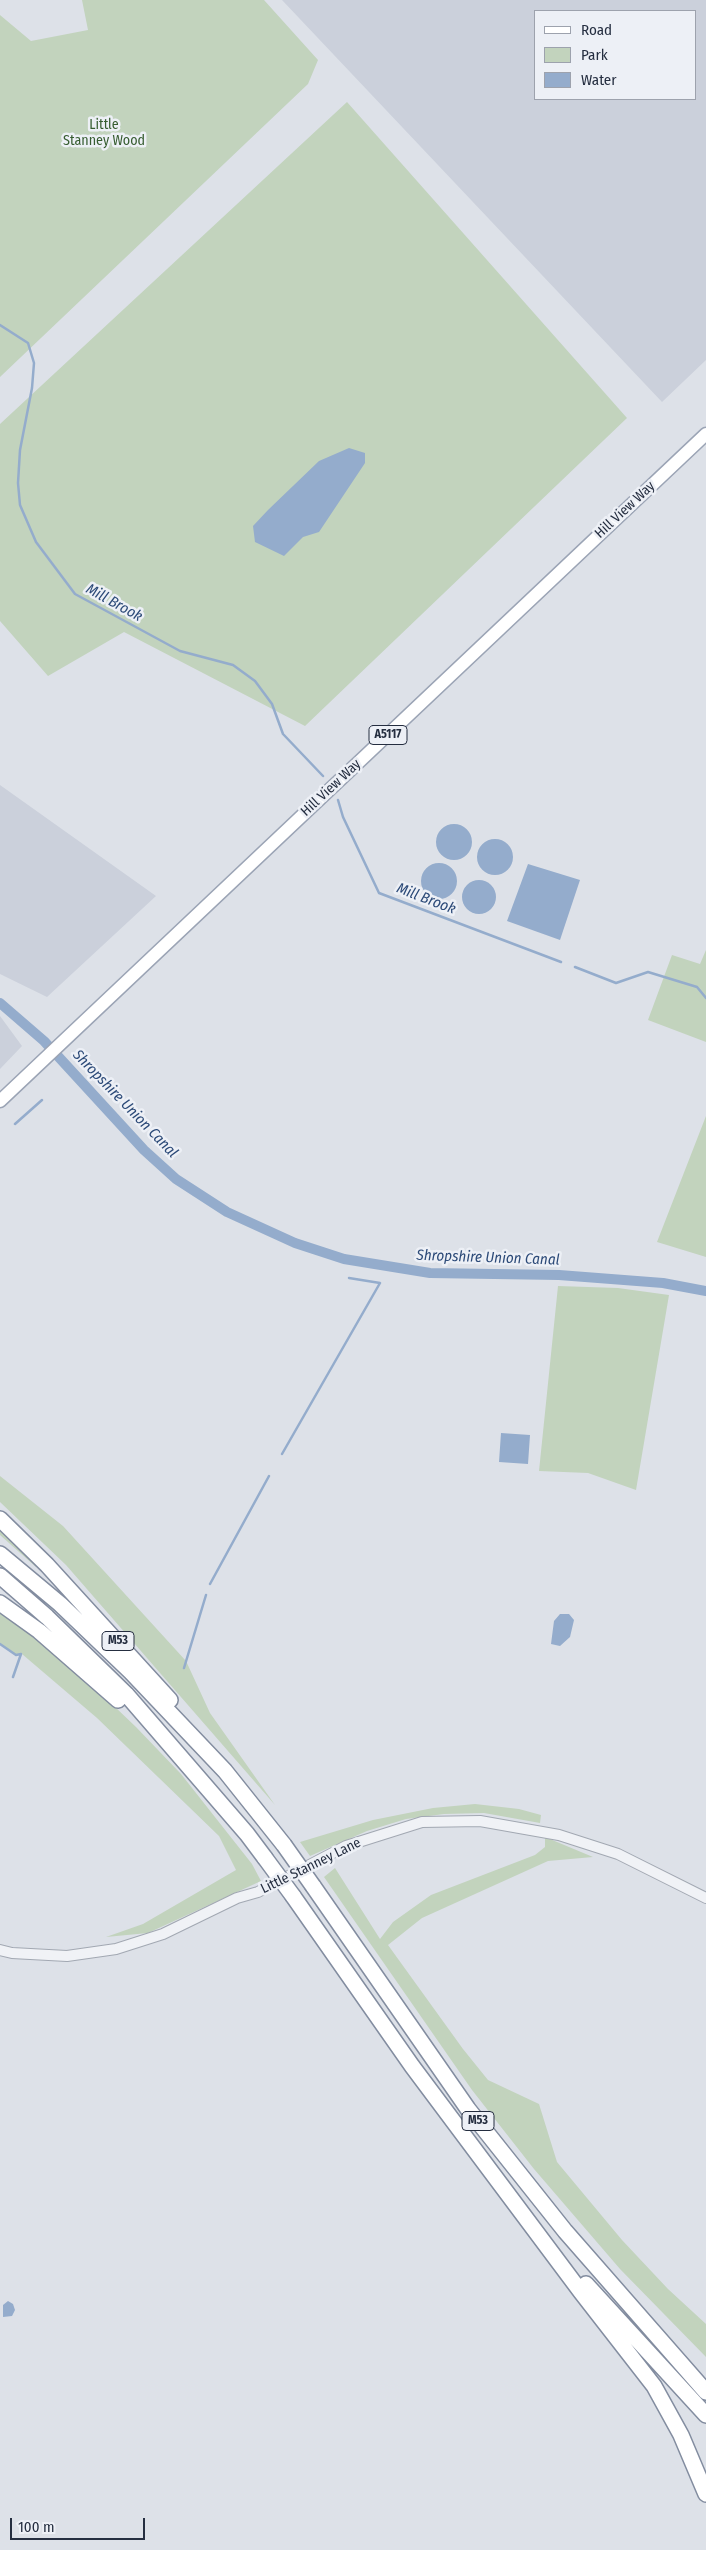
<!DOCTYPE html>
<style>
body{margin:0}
#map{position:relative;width:706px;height:2550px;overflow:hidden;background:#dde1e8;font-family:"Fira Sans Condensed",sans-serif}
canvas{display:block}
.legend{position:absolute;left:534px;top:10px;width:162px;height:90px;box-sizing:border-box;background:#edf0f6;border:1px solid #9da2ad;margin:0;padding:6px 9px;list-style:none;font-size:15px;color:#252e40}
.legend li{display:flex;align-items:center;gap:10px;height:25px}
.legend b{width:25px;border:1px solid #9da2ad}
.scale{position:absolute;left:10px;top:2518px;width:135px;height:22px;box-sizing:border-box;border:2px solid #252e40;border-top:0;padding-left:6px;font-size:15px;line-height:18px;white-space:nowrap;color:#252e40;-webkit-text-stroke:4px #edf0f6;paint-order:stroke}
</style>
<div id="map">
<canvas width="706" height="2550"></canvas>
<ul class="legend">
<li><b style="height:6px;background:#fff"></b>Road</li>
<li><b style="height:14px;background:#c2d3bd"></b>Park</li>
<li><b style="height:14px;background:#94accc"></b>Water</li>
</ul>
<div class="scale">100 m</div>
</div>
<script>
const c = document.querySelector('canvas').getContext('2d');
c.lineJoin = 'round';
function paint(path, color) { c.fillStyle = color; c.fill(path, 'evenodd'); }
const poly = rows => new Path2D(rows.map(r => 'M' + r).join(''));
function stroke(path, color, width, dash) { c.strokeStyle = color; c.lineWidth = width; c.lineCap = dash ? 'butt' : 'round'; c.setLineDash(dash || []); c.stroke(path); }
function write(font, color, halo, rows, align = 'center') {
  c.font = font + ' "Fira Sans Condensed",sans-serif'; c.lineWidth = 5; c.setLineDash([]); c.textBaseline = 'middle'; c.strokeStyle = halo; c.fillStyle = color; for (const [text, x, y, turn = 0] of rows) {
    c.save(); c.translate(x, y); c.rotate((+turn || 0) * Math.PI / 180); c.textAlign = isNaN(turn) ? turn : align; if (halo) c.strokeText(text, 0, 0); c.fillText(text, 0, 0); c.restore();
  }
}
paint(poly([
 [282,0,706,0,706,360,662,402],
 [535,11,695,11,695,99,535,99],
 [0,785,156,896,47,997,0,974],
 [0,1016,22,1046,0,1069]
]), '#cbd0db');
paint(poly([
 [82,0,264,0,318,60,308,84,0,377,0,15,31,41,88,30],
 [347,102,627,418,305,726,124,632,48,676,0,621,0,424],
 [706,950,706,1042,648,1020,672,955,700,964],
 [706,1116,706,1257,657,1242],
 [558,1286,618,1288,669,1295,636,1490,588,1473,539,1471],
 [0,1476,63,1526,186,1661,210,1713,275,1805,66,1565,0,1502],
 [0,1525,38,1563,36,1567,0,1535],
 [0,1611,70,1664,136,1727,181,1774,252,1864,261,1881,148,1933,106,1937,143,1924,236,1870,219,1836,97,1718,22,1654,16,1655,0,1644],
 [475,1804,519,1809,541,1815,540,1823,484,1813,444,1814,406,1819,367,1831,310,1856,300,1842,373,1820,433,1808],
 [545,1837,593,1857,548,1861,422,1918,388,1945,463,2049,488,2080,539,2104,557,2162,622,2240,668,2289,706,2324,706,2357,620,2269,534,2169,472,2090,324,1877,335,1868,380,1939,393,1922,431,1895,535,1855,545,1847]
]), '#c2d3bd');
paint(poly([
 [349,448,365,453,365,463,319,532,303,537,284,556,255,542,253,526,268,510,319,461],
 '436 842a18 18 0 1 1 36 0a18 18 0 1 1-36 0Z',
 '477 857a18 18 0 1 1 36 0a18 18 0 1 1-36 0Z',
 '421 881a18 18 0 1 1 36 0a18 18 0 1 1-36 0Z',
 [528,864,580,880,560,940,507,921],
 '462 897a17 17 0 1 1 34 0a17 17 0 1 1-34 0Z',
 [501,1433,530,1435,528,1464,499,1462],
 [560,1614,569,1614,574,1620,570,1637,560,1646,551,1644,554,1621],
 [8,2301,13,2304,15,2310,12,2316,3,2317,3,2305]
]), '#94accc');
stroke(poly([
 [0,325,28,343,34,363,32,388,20,450,18,483,20,505,36,542,75,594,180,651,233,665,255,681,272,704,283,734,323,776],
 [338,800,343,817,379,893,561,962],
 [575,967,616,983,648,972,697,987,706,998],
 [15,1124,42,1100],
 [282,1454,380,1283,349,1278],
 [210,1584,269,1476],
 [0,1644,16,1655,21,1654,13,1677],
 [184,1668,206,1595]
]), '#94accc', 2.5);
stroke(poly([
 [0,1003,44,1041,144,1150,176,1179,227,1212,295,1243,344,1259,430,1273,559,1275,663,1283,706,1291]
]), '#94accc', 10);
const minor = poly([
 [0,1950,12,1953,67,1956,116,1949,163,1934,237,1898,258,1892,346,1846,422,1822,480,1821,559,1835,618,1854,706,1898]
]);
const major = poly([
 [0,1101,706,434]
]);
const highway = poly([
 [0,1519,47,1565,170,1700],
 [0,1554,60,1604,131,1672,225,1771,284,1845],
 [0,1576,47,1617,126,1694,247,1834,265,1858],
 [0,1603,39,1631,118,1700],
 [313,1886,468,2109,565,2231,706,2392],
 [293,1896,412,2066,581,2292,654,2386,681,2435,706,2494],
 [586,2284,706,2415]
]);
stroke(minor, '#a2a8b2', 12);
stroke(major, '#9ba4b5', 15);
stroke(highway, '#838da0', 18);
stroke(minor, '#f0f2f6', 10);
stroke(major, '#fff', 12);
stroke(highway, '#fff', 15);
const highwayBridge = poly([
 [284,1845,313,1886],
 [265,1858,293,1896]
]);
stroke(highwayBridge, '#838da0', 18, []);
stroke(highwayBridge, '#fff', 15);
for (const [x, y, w] of [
 [388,735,38],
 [118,1641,32],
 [478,2121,32]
]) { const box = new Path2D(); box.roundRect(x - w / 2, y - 9.5, w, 19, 4); c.fillStyle = '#edf0f6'; c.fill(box); stroke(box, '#252e40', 1); }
write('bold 12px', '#252e40', null, [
 ["A5117",388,735],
 ["M53",118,1641],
 ["M53",478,2121]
]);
write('14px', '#375d31', '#edf0f6', [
 ["Little",104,125],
 ["Stanney Wood",104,141]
]);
write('14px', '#252e40', '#edf0f6', [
 ["Hill View Way",625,510,-43],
 ["Hill View Way",331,788,-43],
 ["Little Stanney Lane",311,1866,-26]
]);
write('italic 15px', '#2c4a78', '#edf0f6', [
 ["Mill Brook",114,603,29],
 ["Mill Brook",426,899,21],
 ["Shropshire Union Canal",125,1104,46],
 ["Shropshire Union Canal",488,1258,2]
]);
</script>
